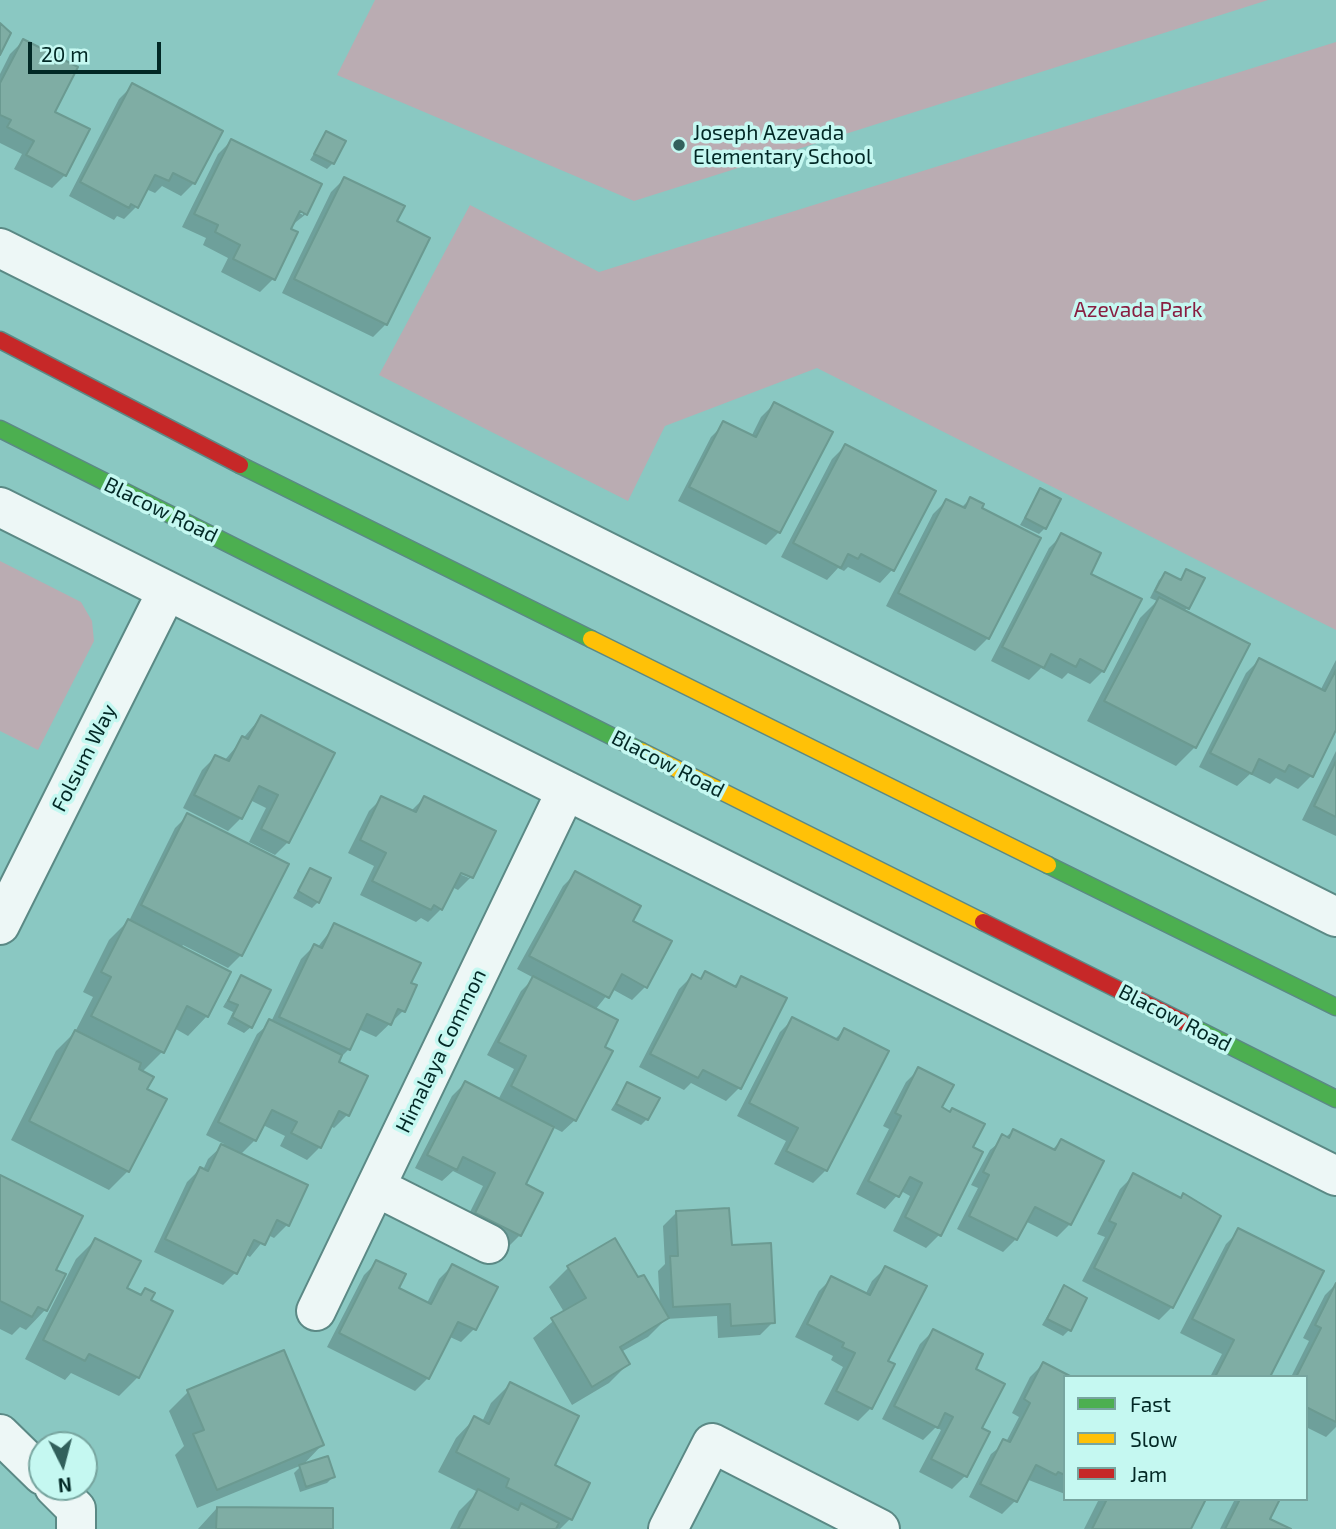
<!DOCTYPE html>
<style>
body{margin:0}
#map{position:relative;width:1336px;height:1529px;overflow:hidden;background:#8ac8c2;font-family:"Exo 2",sans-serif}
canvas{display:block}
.legend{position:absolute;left:1063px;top:1375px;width:245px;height:126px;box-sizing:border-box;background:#c5f8f1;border:2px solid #77a59f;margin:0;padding:9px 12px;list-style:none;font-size:21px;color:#022825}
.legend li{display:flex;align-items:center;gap:14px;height:35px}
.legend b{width:35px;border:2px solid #77a59f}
.north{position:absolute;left:28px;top:1431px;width:70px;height:70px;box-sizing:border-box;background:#c5f8f1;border:2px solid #77a59f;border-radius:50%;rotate:174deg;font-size:19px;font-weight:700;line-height:28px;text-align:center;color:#022825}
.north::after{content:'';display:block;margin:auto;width:24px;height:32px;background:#32605c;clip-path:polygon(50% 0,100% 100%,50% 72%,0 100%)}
.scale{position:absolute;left:28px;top:42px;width:133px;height:32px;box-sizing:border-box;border:4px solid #022825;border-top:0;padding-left:9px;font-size:21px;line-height:24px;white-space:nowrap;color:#022825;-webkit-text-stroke:5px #c5f8f1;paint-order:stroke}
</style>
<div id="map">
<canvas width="1336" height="1529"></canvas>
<ul class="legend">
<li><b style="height:9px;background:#4caf50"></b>Fast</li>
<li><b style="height:9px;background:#ffc107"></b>Slow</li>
<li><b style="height:9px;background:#c62828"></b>Jam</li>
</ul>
<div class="north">N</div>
<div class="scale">20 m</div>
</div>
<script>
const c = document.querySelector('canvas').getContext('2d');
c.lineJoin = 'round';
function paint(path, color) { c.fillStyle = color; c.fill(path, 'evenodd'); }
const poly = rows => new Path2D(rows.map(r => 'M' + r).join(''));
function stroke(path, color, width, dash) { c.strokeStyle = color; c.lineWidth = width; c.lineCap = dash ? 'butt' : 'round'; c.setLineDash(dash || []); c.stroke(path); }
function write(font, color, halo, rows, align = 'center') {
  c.font = font + ' "Exo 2",sans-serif'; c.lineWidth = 7; c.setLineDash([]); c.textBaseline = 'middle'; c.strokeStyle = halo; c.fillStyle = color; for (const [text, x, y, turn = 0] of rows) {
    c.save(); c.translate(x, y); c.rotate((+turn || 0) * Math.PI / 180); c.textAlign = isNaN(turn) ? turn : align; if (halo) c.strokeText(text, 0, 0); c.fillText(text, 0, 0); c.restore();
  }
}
paint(poly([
 [375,0,1268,0,634,201,337,75],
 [1336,42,1336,630,817,368,665,426,628,501,379,375,470,205,599,272],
 [0,561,81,602,92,621,94,641,38,750,0,731]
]), '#baacb2');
paint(poly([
 [23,41,53,112,65,175,52,188,14,169,22,154,0,143,0,74,10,54],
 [132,86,194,183,181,196,162,186,155,193,146,189,137,206,124,219,117,216,114,220,69,196,119,99],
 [326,134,333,163,327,169,310,160],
 [231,141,320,185,306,214,291,226,289,230,296,233,273,279,260,292,221,272,228,258,203,245,206,238,182,227,218,154],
 [294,206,303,211,303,215,292,209],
 [344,179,395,222,386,324,373,337,282,293,331,192],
 [774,404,830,433,779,532,766,545,678,501,711,437,724,424,751,437,761,417],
 [845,446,892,570,880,583,848,567,844,571,838,568,827,580,781,557,832,459],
 [1040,490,1045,528,1039,534,1020,525],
 [970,499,980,509,988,638,975,651,886,606,933,514,946,501,961,508],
 [1062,535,1089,574,1103,671,1090,684,1068,673,1062,679,1041,668,1029,680,991,661,1049,548],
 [1187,571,1187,608,1183,612,1195,747,1176,766,1087,721,1140,618,1157,601,1150,598,1159,580,1165,574,1179,581],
 [1259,660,1320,691,1336,660,1336,727,1311,776,1298,789,1276,778,1270,784,1250,774,1237,786,1199,767,1246,673],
 [261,717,333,754,288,842,275,855,249,842,266,808,250,800,241,818,228,831,183,808,202,770,215,757,224,761],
 [1336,751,1336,836,1302,820],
 [382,798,410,812,424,798,471,877,458,890,452,887,441,909,428,922,421,918,416,922,360,895,374,866,348,853,369,811],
 [452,871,469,875,469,878],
 [188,815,241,955,228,968,183,945,181,948,207,1016,188,1036,174,1028,162,1052,142,1072,145,1090,128,1171,109,1190,11,1140,56,1051,75,1032,93,997,83,992,109,940,130,919,175,828],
 [311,870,318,902,312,908,293,898],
 [576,873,631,922,645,987,632,1000,612,989,595,1010,602,1048,575,1120,562,1132,552,1127,523,1185,520,1235,507,1248,463,1226,483,1186,453,1171,442,1181,415,1168,452,1096,465,1083,498,1100,514,1069,487,1055,521,991,534,978,517,969,563,886],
 [335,925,409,984,403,1011,376,1037,358,1029,349,1049,338,1060,347,1115,334,1128,330,1126,320,1147,307,1160,280,1146,285,1136,263,1125,255,1140,240,1155,287,1225,274,1238,268,1235,250,1257,245,1254,236,1272,223,1285,154,1252,187,1182,200,1169,203,1170,208,1159,224,1144,206,1135,257,1034,271,1022,301,959,314,946,317,948],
 [706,973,733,987,742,978,739,1088,726,1101,691,1083,684,1090,639,1067,679,989,692,976,699,980],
 [241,977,251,1027,244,1033,227,1024,233,1012,223,1007],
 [793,1019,834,1040,844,1030,886,1051,826,1170,813,1183,774,1164,786,1141,737,1116,780,1032],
 [919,1069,940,1108,949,1113,952,1110,970,1148,939,1235,926,1248,893,1231,910,1196,901,1191,885,1209,856,1194,889,1129,883,1126,906,1082],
 [627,1084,647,1119,641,1125,611,1110],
 [1013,1131,1051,1151,1061,1141,1070,1224,1057,1237,1025,1221,1016,1239,1003,1252,957,1229,978,1188,971,1185,990,1150],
 [1133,1176,1172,1307,1159,1320,1082,1281,1105,1237,1097,1234,1120,1189],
 [0,1177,53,1270,63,1275,45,1310,26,1330,20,1327,12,1335,0,1329],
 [676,1213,730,1247,773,1322,760,1335,718,1338,717,1316,666,1319,648,1337,621,1352,628,1364,609,1383,572,1405,533,1338,564,1312,549,1287,568,1268,637,1280,660,1306,658,1271,665,1264,663,1226],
 [1239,1231,1268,1377,1210,1377,1222,1354,1180,1333,1226,1244],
 [95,1240,125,1289,140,1296,145,1291,149,1301,138,1377,119,1396,71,1373,65,1380,25,1359,76,1259],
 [377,1262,397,1288,427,1303,439,1279,452,1266,474,1329,461,1342,450,1337,428,1378,415,1391,327,1347,364,1275],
 [885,1268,886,1362,893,1365,871,1408,858,1421,824,1404,843,1367,831,1360,833,1356,795,1337,819,1291,832,1278,865,1295,872,1281],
 [1336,1284,1336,1427,1326,1437,1306,1427,1306,1377,1291,1377,1309,1341,1303,1338,1325,1295],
 [1064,1287,1069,1330,1063,1336,1042,1325],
 [933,1331,974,1370,980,1429,965,1476,952,1489,919,1472,941,1430,936,1427,923,1440,882,1419,920,1344],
 [1043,1364,1065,1377,1065,1494,1026,1479,1015,1501,1002,1514,969,1497,991,1454,1006,1442,1019,1417,1012,1413,1030,1377],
 [510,1384,552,1466,570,1519,560,1529,450,1529,459,1511,478,1492,438,1472,456,1438,475,1418,482,1422,491,1403],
 [188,1392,322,1445,301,1467,333,1477,327,1483,300,1492,294,1473,302,1465,197,1508,175,1455,184,1446,169,1411],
 [1099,1499,1204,1499,1189,1529,1084,1529],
 [1235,1499,1278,1499,1268,1520,1287,1529,1220,1529],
 [217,1508,331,1529,198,1529]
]), '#0003');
const building = poly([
 [0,23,11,33,0,55,0,23],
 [23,39,78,67,55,112,90,129,66,176,26,155,34,141,7,127,11,120,0,115,0,83,23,39],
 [132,83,223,131,195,184,173,173,169,181,155,175,138,208,131,204,129,208,80,182,132,83],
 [326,131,346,141,334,164,314,154,326,131],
 [231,139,322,184,307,215,300,211,291,229,298,232,275,280,233,259,240,245,215,232,218,225,194,214,231,139],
 [344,177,405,206,397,221,430,238,387,325,294,279,344,177],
 [774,402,833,432,780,533,689,487,723,421,756,437,774,402],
 [845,444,936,491,894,571,861,554,858,559,848,554,841,568,793,543,845,444],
 [1040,488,1061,499,1046,529,1025,518,1040,488],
 [970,497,984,504,982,508,1041,538,989,639,898,593,946,499,965,508,970,497],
 [1061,533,1101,553,1091,574,1142,599,1104,672,1080,659,1076,667,1051,654,1044,668,1002,647,1061,533],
 [1186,569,1205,578,1189,609,1155,591,1165,572,1181,580,1186,569],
 [1159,597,1250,644,1196,748,1104,701,1159,597],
 [1259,658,1325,691,1336,670,1336,730,1313,777,1289,765,1285,772,1259,759,1252,774,1210,753,1259,658],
 [261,715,335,753,289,843,261,829,278,795,259,786,242,819,194,795,215,755,229,761,242,736,248,739,261,715],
 [1336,761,1336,817,1314,806,1336,761],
 [381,796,416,812,424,796,496,831,473,878,461,873,442,910,434,905,431,910,372,881,386,853,360,840,381,796],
 [187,813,289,864,242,956,141,905,187,813],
 [310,868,331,878,319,903,298,891,310,868],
 [575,871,641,906,633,921,672,941,647,988,622,974,609,998,529,956,575,871],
 [128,919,231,972,208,1017,187,1006,164,1053,91,1016,111,977,101,972,128,919],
 [334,923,421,963,411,983,417,985,405,1012,398,1009,391,1025,367,1014,350,1050,279,1017,314,944,322,948,334,923],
 [705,971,736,987,741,976,787,998,741,1089,703,1070,698,1078,650,1054,692,974,701,979,705,971],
 [241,975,271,990,252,1028,232,1017,238,1005,228,1001,241,975],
 [533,976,618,1020,605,1047,613,1051,576,1121,511,1086,526,1056,498,1042,533,976],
 [792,1017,838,1040,844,1028,889,1051,827,1171,786,1151,798,1128,749,1103,792,1017],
 [269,1019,342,1055,339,1062,368,1076,349,1116,339,1111,321,1148,291,1133,297,1122,272,1110,256,1141,218,1122,269,1019],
 [75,1030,141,1063,139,1069,154,1077,147,1089,167,1099,129,1172,29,1121,75,1030],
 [918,1067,954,1085,942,1107,950,1112,952,1108,985,1124,973,1147,983,1152,941,1236,905,1217,922,1183,910,1177,899,1197,868,1181,901,1116,895,1113,918,1067],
 [465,1081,554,1127,526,1184,543,1193,521,1236,475,1213,495,1173,463,1157,457,1170,427,1155,465,1081],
 [627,1082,660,1098,648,1120,616,1104,627,1082],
 [1013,1129,1055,1150,1061,1139,1104,1161,1071,1225,1035,1207,1017,1240,969,1216,989,1175,983,1172,1002,1134,1009,1138,1013,1129],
 [221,1144,308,1185,289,1226,277,1220,265,1245,254,1240,237,1274,165,1239,200,1167,208,1171,221,1144],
 [1133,1173,1181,1198,1183,1193,1221,1216,1173,1308,1094,1268,1116,1224,1109,1221,1133,1173],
 [0,1175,83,1216,56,1270,66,1274,47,1311,38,1307,32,1317,0,1301,0,1175],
 [729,1208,732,1245,771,1243,775,1323,731,1326,730,1304,673,1307,670,1256,678,1256,676,1211,729,1208],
 [1238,1228,1324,1271,1270,1377,1215,1377,1234,1340,1192,1319,1238,1228],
 [95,1238,141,1261,127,1288,141,1295,145,1288,155,1293,151,1300,173,1311,139,1378,89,1354,85,1361,43,1340,95,1238],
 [615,1238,638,1277,644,1275,669,1318,620,1347,630,1364,592,1387,551,1318,586,1298,567,1266,615,1238],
 [376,1260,406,1274,399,1288,431,1304,452,1264,498,1287,476,1330,458,1322,429,1379,339,1333,376,1260],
 [885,1266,927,1286,888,1361,895,1364,872,1409,836,1391,855,1353,842,1347,844,1343,807,1324,831,1276,870,1295,885,1266],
 [1336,1283,1336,1422,1306,1407,1306,1377,1296,1377,1321,1328,1315,1325,1336,1283],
 [1064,1285,1087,1298,1071,1331,1047,1319,1064,1285],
 [933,1329,983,1354,976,1369,1005,1384,982,1428,990,1432,967,1477,931,1459,953,1417,945,1413,938,1428,894,1406,933,1329],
 [284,1350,324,1445,217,1490,193,1434,204,1430,187,1390,284,1350],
 [1043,1362,1072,1377,1065,1377,1065,1475,1058,1472,1056,1475,1036,1465,1017,1502,980,1484,1003,1439,1010,1442,1030,1403,1024,1399,1043,1362],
 [510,1382,579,1416,555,1465,590,1483,572,1520,506,1487,509,1479,456,1452,474,1416,489,1424,510,1382],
 [328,1456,335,1477,306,1487,299,1465,328,1456],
 [478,1489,518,1510,521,1503,559,1523,556,1529,458,1529,478,1489],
 [1107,1499,1206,1499,1191,1529,1092,1529,1107,1499],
 [1240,1499,1280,1499,1270,1519,1291,1529,1225,1529,1240,1499],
 [217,1507,333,1508,333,1529,216,1529,217,1507]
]);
paint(building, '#7fada4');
stroke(building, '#6b9a91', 2);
const street = poly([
 [0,248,1336,917],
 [0,507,1336,1176],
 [0,925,167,591],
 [376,1187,489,1244],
 [316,1311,566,791],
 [0,1434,42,1475],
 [54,1487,76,1509,76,1529],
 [668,1529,712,1443,880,1529]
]);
const fast = poly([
 [0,429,641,751],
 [240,465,591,639],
 [1048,865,1336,1007],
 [1183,1022,1336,1099]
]);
const slow = poly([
 [591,639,1048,865],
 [641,751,983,922]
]);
const jam = poly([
 [0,340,240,465],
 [983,922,1183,1022]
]);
stroke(street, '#5b8985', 42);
stroke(fast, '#5b8985', 19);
stroke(slow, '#5b8985', 19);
stroke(jam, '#5b8985', 19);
stroke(street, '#edf7f6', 38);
stroke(fast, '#4caf50', 16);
stroke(slow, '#ffc107', 16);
stroke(jam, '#c62828', 16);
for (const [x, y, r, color] of [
 [679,145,7,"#32605c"]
]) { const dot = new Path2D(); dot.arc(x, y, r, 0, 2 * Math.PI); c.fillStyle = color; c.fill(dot); stroke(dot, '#c5f8f1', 2.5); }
write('21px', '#022825', '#c5f8f1', [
 ["Joseph Azevada",693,133],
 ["Elementary School",693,157]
], 'left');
write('21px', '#881f41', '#c5f8f1', [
 ["Azevada Park",1138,310]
]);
write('21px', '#022825', '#c5f8f1', [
 ["Blacow Road",161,510,26],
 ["Folsum Way",84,758,-63],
 ["Blacow Road",668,764,27],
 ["Blacow Road",1175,1018,27],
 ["Himalaya Common",441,1051,-64]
]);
</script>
